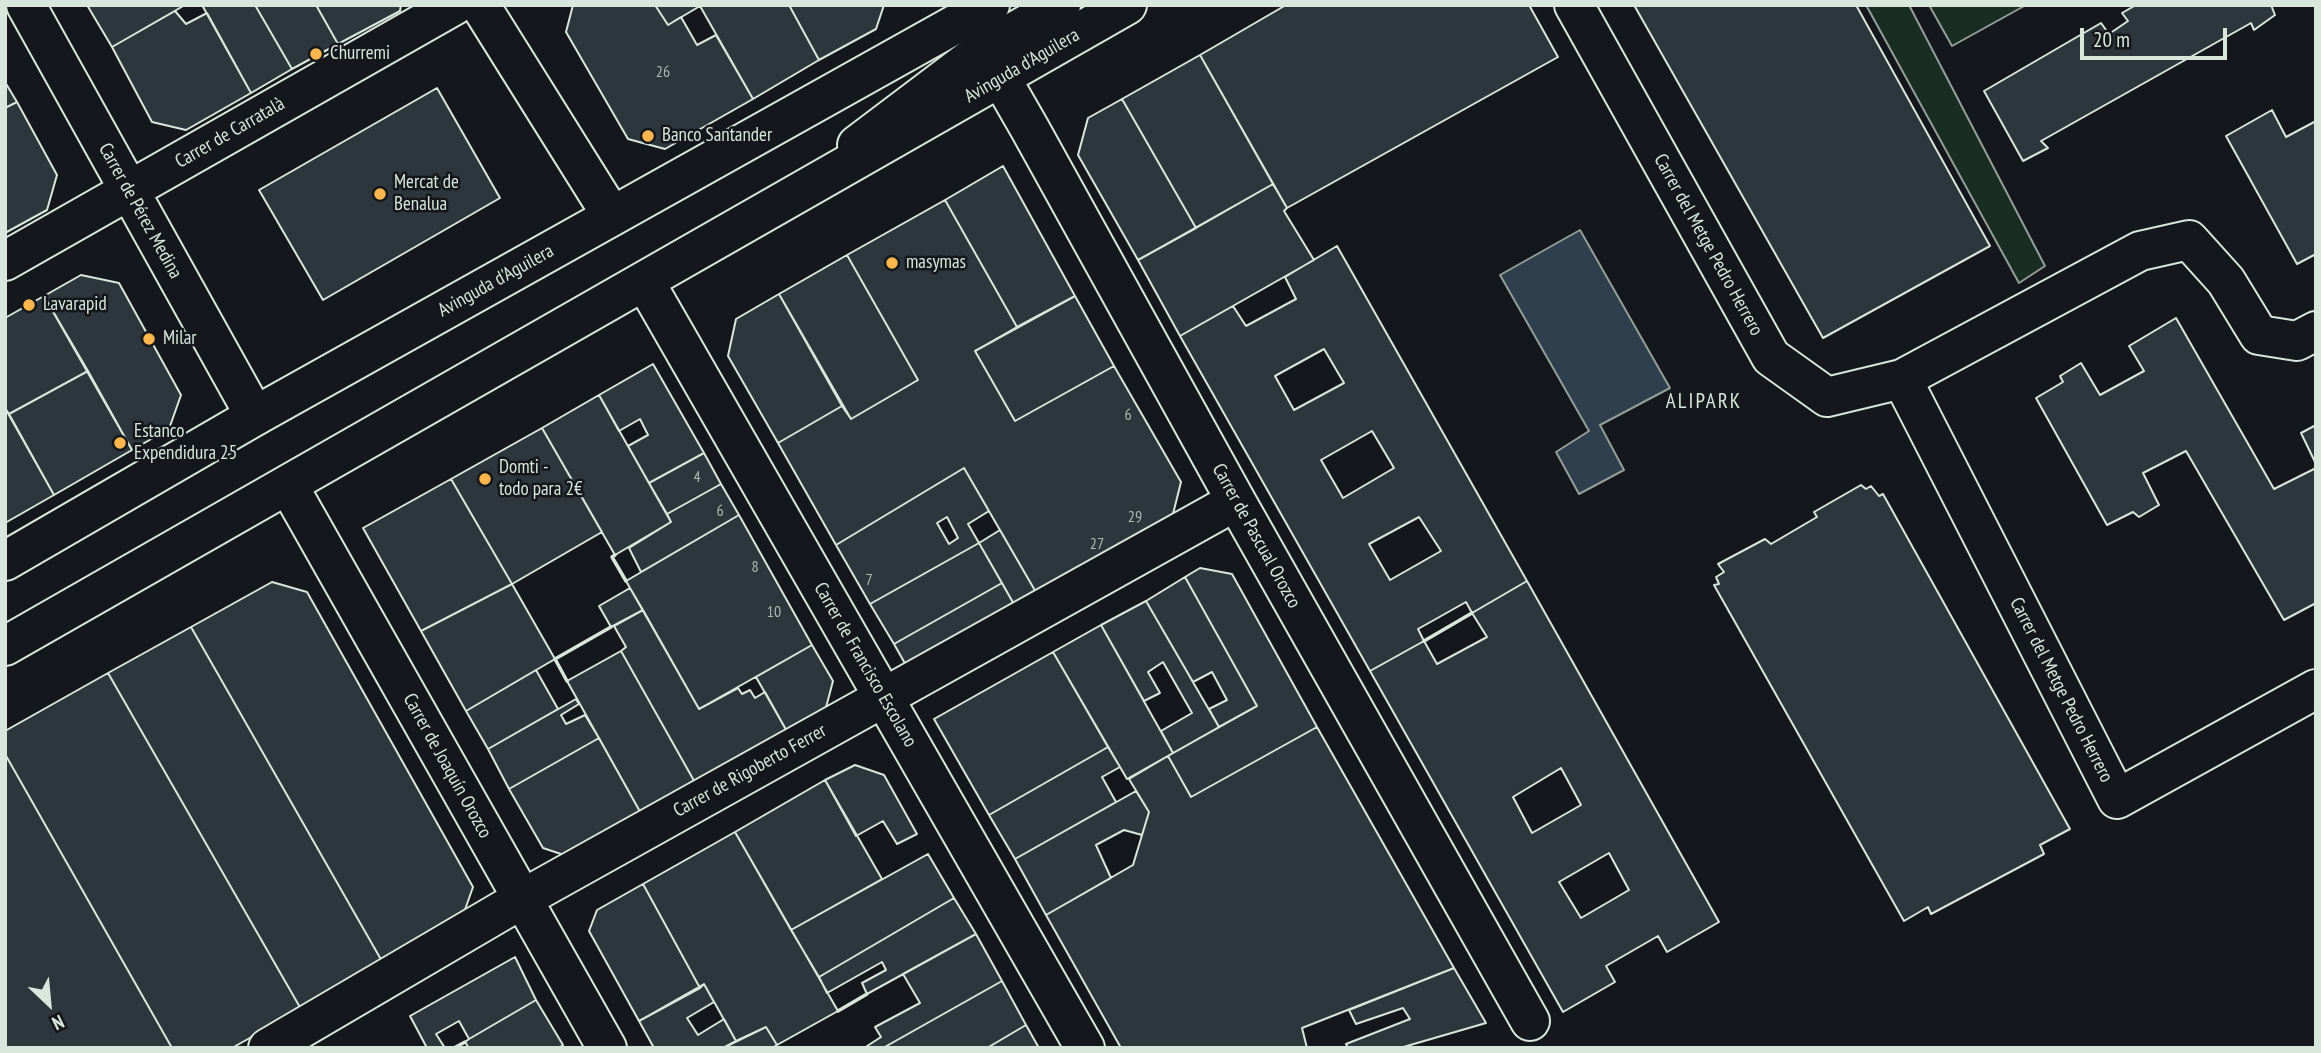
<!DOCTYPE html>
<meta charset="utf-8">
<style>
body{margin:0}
#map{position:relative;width:2321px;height:1053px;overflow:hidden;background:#14181c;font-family:"PT Sans Narrow",sans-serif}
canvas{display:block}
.frame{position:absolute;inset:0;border:7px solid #d8e6dc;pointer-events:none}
.north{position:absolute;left:14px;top:969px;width:70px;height:70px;-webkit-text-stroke:5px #14181c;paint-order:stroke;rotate:154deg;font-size:19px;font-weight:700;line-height:28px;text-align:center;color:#d8e6dc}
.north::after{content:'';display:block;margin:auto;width:24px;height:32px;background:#d8e6dc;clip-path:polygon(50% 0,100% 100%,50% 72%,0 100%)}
.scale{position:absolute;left:2080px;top:28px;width:147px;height:32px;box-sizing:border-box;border:4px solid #d8e6dc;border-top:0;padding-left:9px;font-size:21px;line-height:24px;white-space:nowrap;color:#d8e6dc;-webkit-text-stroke:5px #14181c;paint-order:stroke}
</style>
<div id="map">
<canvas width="2321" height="1053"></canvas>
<div class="frame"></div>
<div class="north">N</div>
<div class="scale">20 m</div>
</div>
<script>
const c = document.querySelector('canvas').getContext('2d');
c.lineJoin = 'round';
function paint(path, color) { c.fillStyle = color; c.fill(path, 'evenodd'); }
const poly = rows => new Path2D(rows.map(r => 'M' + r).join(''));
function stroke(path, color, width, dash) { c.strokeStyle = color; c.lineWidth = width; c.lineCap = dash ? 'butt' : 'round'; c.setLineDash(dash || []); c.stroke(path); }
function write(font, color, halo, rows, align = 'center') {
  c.font = font + ' "PT Sans Narrow",sans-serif'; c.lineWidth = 5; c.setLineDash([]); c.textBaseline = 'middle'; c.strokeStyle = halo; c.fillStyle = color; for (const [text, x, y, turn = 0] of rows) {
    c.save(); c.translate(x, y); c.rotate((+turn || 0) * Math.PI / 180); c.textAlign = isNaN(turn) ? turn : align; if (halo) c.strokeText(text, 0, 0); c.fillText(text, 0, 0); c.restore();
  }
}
const green = poly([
 [1866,5,1909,5,2045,266,2019,283,1866,5],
 [1929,5,2026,5,1952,46,1929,5]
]);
paint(green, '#1a2d24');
stroke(green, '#939e99', 2);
const water = poly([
 [1580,230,1670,388,1600,425,1624,470,1579,494,1556,452,1589,431,1500,275,1580,230]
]);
paint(water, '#2f3f4d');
stroke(water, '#939e99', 2);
const building = poly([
 [87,5,185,5,112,47,87,5],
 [202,5,255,5,292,69,251,93,202,5],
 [255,5,316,5,338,44,292,69,255,5],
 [316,5,401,5,400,11,338,44,316,5],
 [573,5,655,5,668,25,681,17,697,45,716,35,753,99,665,149,628,139,566,32,573,5],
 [655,5,789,5,819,60,753,99,700,6,668,25,655,5],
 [789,5,884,5,876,29,819,60,789,5],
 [1286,5,1529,5,1558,57,1287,208,1200,55,1286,5],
 [1634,5,1856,5,1990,246,1823,338,1634,5],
 [2136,5,2271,5,2275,15,2254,30,2251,23,2041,141,2048,148,2023,161,1984,91,2101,23,2109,34,2128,21,2122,13,2136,5],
 [175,11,186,24,207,13,251,93,186,130,152,122,112,47,175,11],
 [1200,55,1273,184,1196,228,1122,99,1200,55],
 [5,82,17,102,5,108,5,82],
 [437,88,500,198,323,300,259,190,437,88],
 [1122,99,1196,228,1138,260,1078,155,1088,118,1122,99],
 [17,102,57,175,47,210,5,233,5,108,17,102],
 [2272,110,2286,137,2316,121,2316,254,2297,264,2226,136,2272,110],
 [1003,166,1075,296,1017,327,945,200,1003,166],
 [1273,184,1287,208,1284,211,1314,260,1180,336,1138,260,1273,184],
 [945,200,1017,327,975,351,1015,421,1114,366,1181,482,1172,518,1037,594,964,468,836,545,778,443,842,406,851,419,918,380,847,255,945,200],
 [1337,246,1527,581,1472,613,1466,602,1418,629,1424,641,1370,671,1180,336,1233,306,1246,326,1296,299,1285,277,1337,246],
 [1324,349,1344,383,1294,410,1275,376,1324,349],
 [1372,431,1394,468,1343,498,1321,460,1372,431],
 [1419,517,1441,551,1390,580,1369,544,1419,517],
 [847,255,918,380,851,419,779,294,847,255],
 [81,275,119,283,181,395,169,429,132,450,44,296,81,275],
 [779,294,842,406,778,443,728,356,736,319,779,294],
 [44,296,88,371,9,414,5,408,5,318,44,296],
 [1075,296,1114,366,1015,421,975,351,1075,296],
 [2176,318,2274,489,2316,468,2316,603,2284,620,2186,451,2143,473,2159,505,2139,517,2133,512,2107,525,2036,398,2063,382,2060,376,2081,363,2100,395,2144,371,2129,346,2176,318],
 [653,364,704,453,649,483,628,446,648,435,640,419,619,431,599,395,653,364],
 [88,371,132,450,54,495,9,414,88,371],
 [599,395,671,522,615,555,542,428,599,395],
 [5,408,54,495,5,523,5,408],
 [2316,425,2316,464,2301,433,2316,425],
 [542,428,602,532,512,584,451,479,542,428],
 [704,453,721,484,667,514,649,483,704,453],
 [964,468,989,511,968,524,979,543,870,604,836,545,964,468],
 [947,517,958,538,949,544,937,523,947,517],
 [451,479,512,584,421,631,363,528,451,479],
 [721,484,739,515,641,572,629,548,671,522,667,514,721,484],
 [1861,485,1866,489,1871,486,1879,496,1883,494,2070,829,2040,845,2044,854,1931,914,1928,907,1904,921,1714,585,1719,584,1716,577,1724,572,1718,564,1765,539,1771,544,1817,517,1814,512,1861,485],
 [739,515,812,645,699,709,626,581,739,515],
 [1000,530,1037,594,1015,606,979,543,1000,530],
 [979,543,1002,583,894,644,870,604,979,543],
 [1200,568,1232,574,1317,727,1191,797,1168,756,1257,706,1185,577,1200,568],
 [1185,577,1257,706,1219,727,1209,709,1227,700,1212,672,1193,682,1146,601,1185,577],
 [1527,581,1719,922,1667,952,1658,936,1606,966,1615,982,1563,1012,1370,671,1424,641,1437,664,1487,637,1472,613,1527,581],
 [1561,768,1581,805,1532,833,1513,797,1561,768],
 [1609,853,1629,890,1581,918,1559,882,1609,853],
 [272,582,307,592,473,887,461,921,383,963,191,627,272,582],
 [1002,583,1015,606,907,667,894,644,1002,583],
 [512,584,555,659,466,711,421,631,512,584],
 [630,588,643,610,611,627,599,606,630,588],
 [1146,601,1219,727,1173,753,1161,731,1192,713,1163,662,1148,672,1160,693,1144,701,1101,625,1146,601],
 [643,610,699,709,738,688,742,694,750,690,755,698,765,692,789,735,697,786,621,651,626,647,614,626,643,610],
 [1101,625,1173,753,1127,779,1053,652,1101,625],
 [191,627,383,963,301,1009,108,673,191,627],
 [812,645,833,681,824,715,789,735,756,677,812,645],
 [621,651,697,786,643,817,567,681,621,651],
 [1053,652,1108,747,989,815,934,719,1053,652],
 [536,670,558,709,488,749,466,711,536,670],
 [108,673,301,1009,232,1048,172,1048,5,754,5,731,108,673],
 [576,699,579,704,561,715,566,724,585,715,599,738,509,789,488,749,576,699],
 [1317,727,1454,968,1302,1028,1307,1048,1121,1048,1046,915,1133,865,1149,812,1129,779,1168,756,1191,797,1317,727],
 [599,738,643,817,573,858,543,848,509,789,599,738],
 [1108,747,1120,767,1102,777,1116,802,1015,859,989,815,1108,747],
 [5,754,172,1048,5,1048,5,754],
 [855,765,884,775,917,834,897,844,883,821,856,836,825,780,855,765],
 [825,780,882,879,791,930,735,832,825,780],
 [1136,791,1149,812,1142,835,1124,830,1096,845,1111,878,1046,915,1015,859,1136,791],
 [735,832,838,1011,777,1045,766,1027,736,1041,704,984,700,988,643,884,735,832],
 [928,854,954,898,819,977,791,930,928,854],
 [643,884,700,988,639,1021,589,931,597,910,643,884],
 [954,898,976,934,867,994,862,983,886,970,882,962,827,993,819,977,954,898],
 [976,934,1002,981,883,1048,864,1048,881,1037,875,1027,920,1003,903,974,976,934],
 [515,957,536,1000,469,1039,459,1021,436,1034,445,1048,427,1048,410,1016,515,957],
 [1454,968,1486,1023,1400,1048,1348,1048,1346,1044,1410,1019,1403,1008,1356,1024,1349,1010,1454,968],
 [1002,981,1026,1025,987,1048,883,1048,1002,981],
 [704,984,714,1002,687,1018,698,1035,724,1019,736,1041,723,1048,654,1048,639,1021,704,984],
 [536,1000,563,1045,559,1048,469,1048,465,1042,469,1039,536,1000],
 [1026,1025,1039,1048,987,1048,1026,1025],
 [766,1027,777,1045,772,1048,723,1048,766,1027]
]);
paint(building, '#2c363c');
stroke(building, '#d8e6dc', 2);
const minor = poly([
 [26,5,255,416],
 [480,5,612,216],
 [1574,5,1771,357,1827,397,1902,379,2140,251,2189,240,2226,281,2259,335,2297,341,2316,331],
 [984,49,1030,129,1236,501,1530,1021],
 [857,145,984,49,1061,5],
 [5,261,455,5],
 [645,282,1085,1048],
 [1902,379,2117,799,2316,689],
 [288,485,607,1048],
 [268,1048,522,899,1236,501]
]);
const major = poly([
 [5,561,255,416,990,5],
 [5,646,1127,5]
]);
stroke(minor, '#d8e6dc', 42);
stroke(major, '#d8e6dc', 42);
stroke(minor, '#14181c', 38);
stroke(major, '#14181c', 38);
stroke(poly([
 [615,555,612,557,626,581],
 [1424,641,1472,613],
 [567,681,555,659,611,627],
 [838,1011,867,994],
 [454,1048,465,1042]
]), '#d8e6dc', 3.5);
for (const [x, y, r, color] of [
 [316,54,7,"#ffb74d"],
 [648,136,7,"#ffb74d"],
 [380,194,7,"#ffb74d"],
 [892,263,7,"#ffb74d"],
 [29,305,7,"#ffb74d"],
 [149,339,7,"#ffb74d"],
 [120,443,7,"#ffb74d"],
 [485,479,7,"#ffb74d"]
]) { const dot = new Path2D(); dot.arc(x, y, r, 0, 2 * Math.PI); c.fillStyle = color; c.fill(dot); stroke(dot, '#14181c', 2.5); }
write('16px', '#adbab4', null, [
 ["26",663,72],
 ["6",1128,415],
 ["4",697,477],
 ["6",720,511],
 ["29",1135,517],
 ["27",1097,544],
 ["8",755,567],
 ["7",869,580],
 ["10",774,612]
]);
write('19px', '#d8e6dc', '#14181c', [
 ["Churremi",330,54],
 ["Banco Santander",662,136],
 ["Mercat de",394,183],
 ["Benalua",394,205],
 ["masymas",906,263],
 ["Lavarapid",43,305],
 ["Milar",163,339],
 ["Estanco",134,432],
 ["Expendidura 25",134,454],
 ["Domti -",499,468],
 ["todo para 2€",499,490]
], 'left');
write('19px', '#d8e6dc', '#14181c', [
 ["Avinguda d'Aguilera",1022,66,-30],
 ["Carrer de Carratalà",230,133,-30],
 ["Carrer de Pérez Medina",140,211,61],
 ["Carrer del Metge Pedro Herrero",1708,245,61],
 ["Avinguda d'Aguilera",496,281,-29],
 ["Carrer de Pascual Orozco",1256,536,61],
 ["Carrer de Francisco Escolano",865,665,60],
 ["Carrer del Metge Pedro Herrero",2061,690,63],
 ["Carrer de Joaquín Orozco",447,766,61],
 ["Carrer de Rigoberto Ferrer",750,771,-29]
]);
c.letterSpacing = '2px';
write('21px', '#d8e6dc', '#14181c', [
 ["ALIPARK",1704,402]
]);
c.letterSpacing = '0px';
</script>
